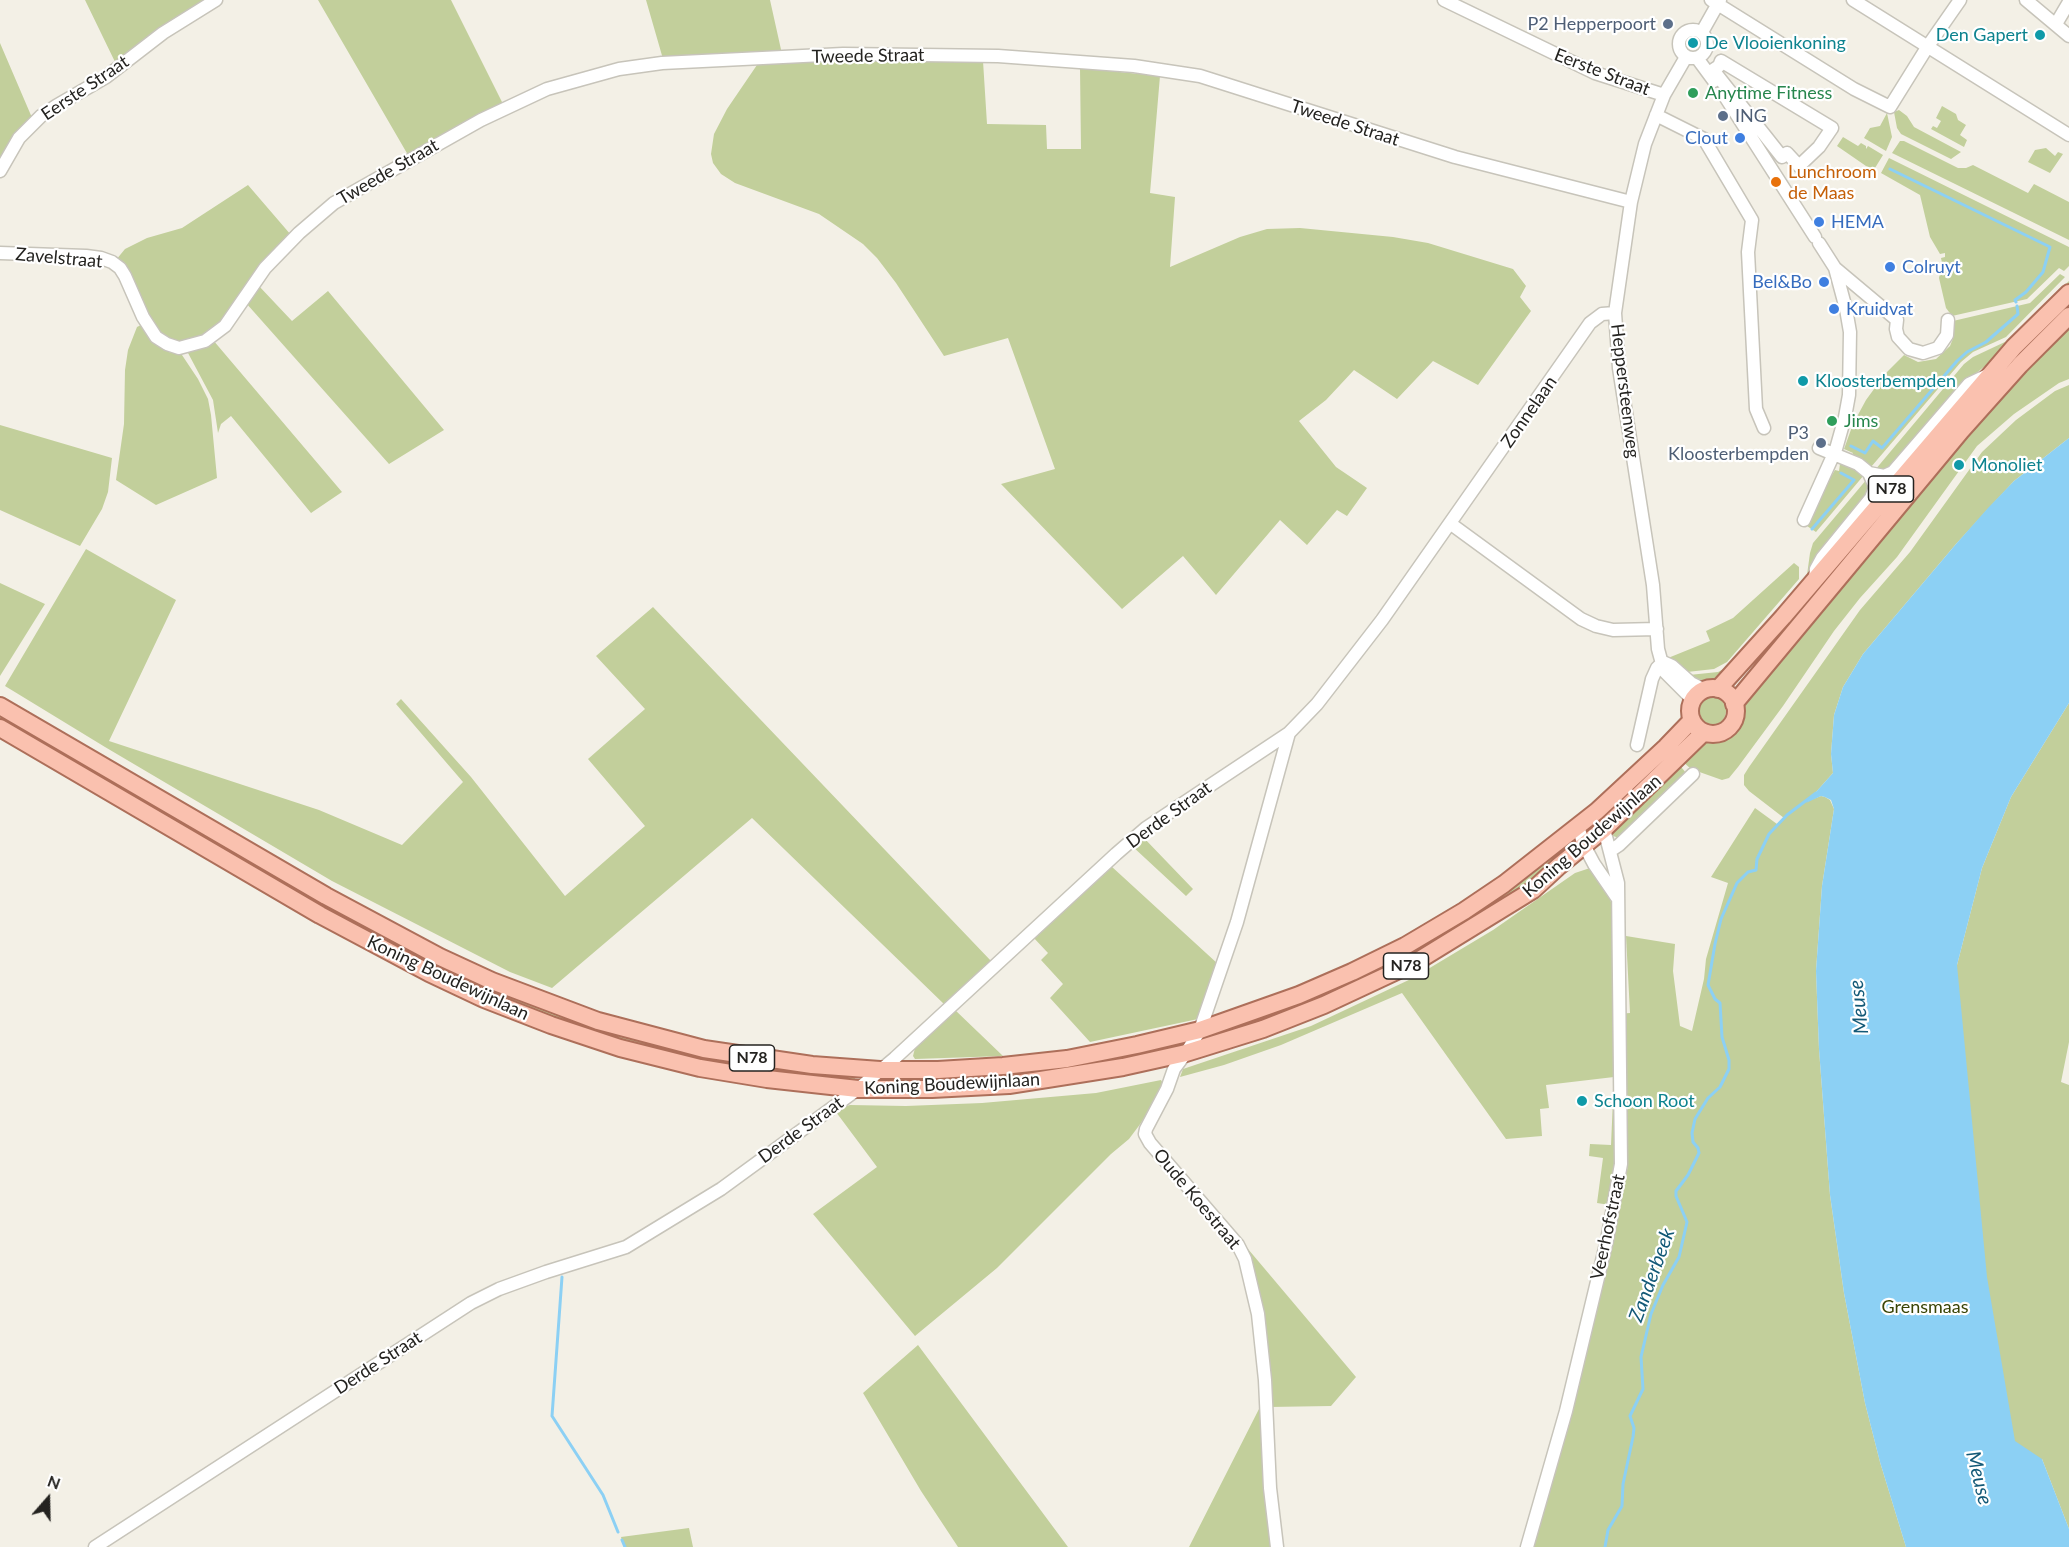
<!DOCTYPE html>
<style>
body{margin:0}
#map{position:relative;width:2069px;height:1547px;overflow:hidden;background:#f3f0e6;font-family:Lato,sans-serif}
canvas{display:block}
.north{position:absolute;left:18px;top:1469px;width:60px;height:60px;-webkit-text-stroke:4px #fff;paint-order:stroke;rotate:20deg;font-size:16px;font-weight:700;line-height:24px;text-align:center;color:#242320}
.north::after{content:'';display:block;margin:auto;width:21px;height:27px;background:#242320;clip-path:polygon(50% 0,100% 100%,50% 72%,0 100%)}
</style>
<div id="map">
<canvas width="2069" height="1547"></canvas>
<div class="north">N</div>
</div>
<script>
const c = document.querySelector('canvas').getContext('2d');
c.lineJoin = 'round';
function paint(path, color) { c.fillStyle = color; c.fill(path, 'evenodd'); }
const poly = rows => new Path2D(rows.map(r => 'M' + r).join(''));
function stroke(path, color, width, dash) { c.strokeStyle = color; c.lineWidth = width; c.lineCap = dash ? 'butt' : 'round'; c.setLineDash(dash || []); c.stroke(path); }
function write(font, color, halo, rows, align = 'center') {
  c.font = font + ' Lato,sans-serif'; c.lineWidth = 4.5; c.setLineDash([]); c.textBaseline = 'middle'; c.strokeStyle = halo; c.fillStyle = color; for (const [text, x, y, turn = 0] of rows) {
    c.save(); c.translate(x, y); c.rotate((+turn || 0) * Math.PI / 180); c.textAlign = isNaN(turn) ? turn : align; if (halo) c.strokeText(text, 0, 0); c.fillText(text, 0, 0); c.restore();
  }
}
paint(poly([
 [85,0,206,0,117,66],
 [318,0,451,0,503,104,408,155],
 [646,0,770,0,782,54,663,59],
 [0,43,33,120,0,165],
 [841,59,983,61,987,124,1046,125,1047,149,1081,149,1080,68,1160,76,1150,193,1175,197,1170,267,1240,237,1267,229,1300,228,1393,237,1428,243,1513,269,1526,286,1520,297,1531,311,1478,385,1433,361,1397,399,1354,370,1326,400,1299,421,1336,467,1367,488,1347,516,1337,510,1307,545,1280,520,1216,595,1183,556,1122,609,1001,484,1055,469,1008,338,944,356,896,283,877,258,863,244,819,214,735,183,721,174,713,163,711,154,714,134,727,109,759,62],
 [1942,106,1956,114,1958,120,1966,125,1960,135,1967,140,1964,147,1931,129,1933,126,1937,128,1941,121,1936,118],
 [1899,110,1907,116,1914,127,1961,152,1951,159,1901,134,1897,128,1894,112],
 [1887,113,1892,137,1886,151,1864,138,1870,128,1880,126],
 [1843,137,1858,146,1861,143,1866,146,1866,149,1868,146,1883,155,1875,168,1872,169,1866,166,1837,146],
 [1900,141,1904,141,1958,168,1966,168,1973,165,2028,193,2034,184,2069,202,2069,240,1892,153],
 [2046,148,2055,156,2058,152,2063,154,2050,173,2028,162,2035,150],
 [1889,158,2069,247,2069,266,2064,271,2059,268,2027,299,1952,316,1946,308,1939,278,1942,263,1941,258,1945,257,1945,253,1940,254,1930,237,1920,195,1881,173],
 [248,185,291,235,266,258,219,324,206,335,189,342,175,343,158,332,116,260,125,249,147,238,182,228],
 [2060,274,2065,277,2006,337,1973,352,1961,362,1871,467,1852,455,1853,453,1844,449,1853,424,1866,400,1885,374,1904,355,1918,362,1936,359,1950,346,1954,336,1953,321,2030,303],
 [2069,281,2069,287,2007,348,1969,379,1895,465,1885,471,1875,470,1964,364,1973,357,2007,341],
 [258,285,292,321,328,291,444,430,389,464,246,303],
 [2069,322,2069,379,2059,383,2014,414,1977,446,1897,557,1860,598,1834,631,1783,706,1738,767,1729,778,1722,780,1691,769,1681,760,1707,740,1721,738,1733,730,1738,721,1740,707,1998,396],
 [141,325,159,345,169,352,182,355,198,379,208,399,211,415,217,478,156,505,116,480,124,424,125,370,128,350,137,327],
 [213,340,342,492,311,513,231,416,221,424,218,433,213,400,188,353],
 [2069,385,2069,438,2014,481,1956,544,1863,654,1843,687,1834,715,1831,754,1833,773,1808,801,1821,796,1825,797,1830,800,1834,809,1822,886,1816,971,1819,1049,1830,1195,1844,1293,1865,1403,1880,1462,1906,1547,1533,1547,1616,1226,1628,1165,1628,1161,1616,1161,1610,1205,1597,1203,1603,1158,1589,1156,1590,1144,1611,1145,1614,1077,1546,1085,1549,1108,1540,1109,1542,1136,1506,1139,1402,993,1281,1045,1224,1065,1180,1077,1183,1069,1311,1026,1413,978,1493,930,1575,873,1590,868,1606,888,1611,902,1616,1014,1630,1013,1626,936,1675,944,1673,971,1680,1026,1692,1031,1704,979,1706,959,1728,883,1711,877,1755,808,1777,824,1784,818,1749,791,1744,785,1744,775,1749,767,1860,610,1910,552,1982,452,2016,420,2055,391],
 [0,425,112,458,108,492,102,509,80,546,0,510],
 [1840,464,1847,467,1848,465,1864,475,1816,532,1807,526,1824,488,1835,470,1839,471],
 [1867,479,1871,489,1812,574,1718,683,1702,684,1689,675,1718,672,1731,665,1804,581,1807,575,1810,553,1813,543],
 [86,549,176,600,109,741,319,810,402,845,463,782,396,704,401,699,471,777,565,896,645,826,588,759,645,709,596,656,653,607,992,962,946,1006,752,818,552,988,510,972,332,881,105,747,5,686],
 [1794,563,1799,567,1799,579,1727,662,1714,669,1687,672,1668,658,1710,641,1706,631,1733,618],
 [0,583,45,604,0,676],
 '1698 711a14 14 0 1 1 28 0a14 14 0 1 1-28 0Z',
 [2069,703,2069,1042,2061,1082,2069,1085,2069,1529,2042,1459,2025,1480,1840,1196,1930,914,1980,1213,1973,1147,1957,1049,1957,965,1982,868,2011,797],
 [0,712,556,1012,855,1075,855,1081,789,1076,648,1050,503,1000,384,944,0,722],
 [1678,763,1686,773,1619,838,1613,836,1611,831],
 [1143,837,1193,889,1186,896,1132,846],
 [1575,838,1578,845,1517,893,1413,957,1289,1014,1203,1040,1203,1037,1288,1005],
 [1111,866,1218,964,1198,1019,1090,1042,1050,998,1063,984,1041,960,1048,953,1032,936],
 [954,1009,1003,1056,915,1059,913,1056,915,1048],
 [1179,1042,1181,1044,1179,1050,981,1082,884,1083,883,1080,884,1077],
 [1161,1080,1164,1085,1141,1123,1129,1139,1111,1154,997,1268,915,1336,813,1214,877,1167,836,1112,843,1107,850,1105,906,1106,982,1103,1096,1093],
 [1248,1249,1356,1377,1331,1406,1269,1407,1244,1251],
 [918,1345,1068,1547,958,1547,921,1491,863,1393],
 [1261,1405,1273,1547,1189,1547],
 [689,1528,693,1547,624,1547,621,1537]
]), '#c2cf9b');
paint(poly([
 [2069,438,2069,703,2011,797,1982,868,1957,965,1987,1277,2015,1441,2042,1459,2069,1529,2069,1547,1906,1547,1880,1462,1865,1403,1844,1293,1830,1195,1819,1049,1816,971,1822,886,1834,809,1831,800,1825,797,1821,796,1806,803,1833,773,1831,754,1834,715,1843,687,1863,654,1956,544,1988,508,2014,481]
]), '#8cd0f4');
stroke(poly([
 [1890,169,2050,247,2043,272,2026,292,2015,300,2016,302],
 [1851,446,1865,453,1873,441,1882,448,1957,361,1967,352,1986,342,2018,314,2017,306],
 [1812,529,1854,480,1841,473],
 [562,1277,552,1416,603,1495,618,1532],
 [622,1540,625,1547],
 [1605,1547,1608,1530,1622,1506,1623,1484,1633,1437,1634,1428,1630,1416,1643,1389,1641,1357,1651,1314,1663,1285,1679,1257,1687,1222,1676,1196,1676,1191,1688,1175,1699,1153,1698,1148,1693,1142,1692,1133,1695,1119,1708,1098,1720,1087,1729,1069,1729,1060,1722,1037,1720,1003,1715,999,1708,985,1715,944,1721,919,1737,883,1748,872,1756,870,1757,859,1769,834,1787,815,1816,793]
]), '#8cd0f4', 3);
const minor = poly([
 [1444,0,1595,73,1664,95],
 [1711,0,1854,89,1890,107,1928,46,1960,0],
 [1853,0,2069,135],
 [2026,0,2069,36],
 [2056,24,2069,2],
 '1679 44a14 14 0 1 1 28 0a14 14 0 1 1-28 0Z',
 [1702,32,1720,0],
 [1686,57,1664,95,1645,144,1631,202,1615,313,1619,368,1653,585,1658,649,1664,671,1693,700],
 [1697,58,1714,81],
 [1721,61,1832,128,1819,147,1799,166,1787,153,1782,157,1713,70,1719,66,1721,61],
 [1726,98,1815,237],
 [1656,115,1704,139,1752,220,1748,252,1756,409,1764,428],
 [0,171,19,138,41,116,56,106,106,77,163,33,216,0],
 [1819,243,1835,268,1897,320,1896,329,1898,337,1909,349,1923,353,1938,348,1947,335,1948,320],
 [0,253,86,256,101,258,112,262,120,268,125,276,143,317,156,337,167,344,179,348,205,341,225,326,265,268,299,233,334,203,481,120,547,89,619,69,662,63,843,54,998,56,1134,66,1200,76,1455,157,1631,202],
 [1819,448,1858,464,1869,473],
 [1804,520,1836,449,1845,417,1849,395,1850,332,1846,309,1835,268],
 [1451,524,1581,619,1596,626,1613,630,1657,629],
 [1815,578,1816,569,1822,558,1871,498,1875,487,1869,473,1884,476,1893,472,1969,384,1990,374],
 [1663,662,1672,666,1691,683,1705,690],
 [1637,745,1652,679,1657,668,1663,662],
 [1578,827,1584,845,1594,864,1618,899],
 [1610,851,1619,845,1693,774],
 [95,1547,471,1303,499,1289,546,1272,626,1247,721,1189,858,1089,895,1058,1116,854,1146,828,1289,733,1317,704,1382,620,1590,323,1602,314,1615,313],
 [1277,1547,1270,1488,1265,1380,1258,1314,1245,1259,1238,1245,1150,1143,1145,1134,1146,1129,1167,1089,1174,1069,1186,1053,1200,1030,1237,922,1289,733],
 [1527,1547,1566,1411,1607,1240,1621,1164,1618,883,1604,829]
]);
const major = poly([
 '1690 711a23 23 0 1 1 46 0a23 23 0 1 1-46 0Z',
 [1718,689,1783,617,2014,347,2069,293],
 [1734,704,1961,431,2020,365,2069,316],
 [0,706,326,896,440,957,492,981,598,1021,704,1049,812,1065,880,1070,938,1070,1003,1066,1067,1059,1137,1045,1200,1030,1299,995,1352,972,1405,946,1464,911,1504,884,1597,811,1666,747,1692,720],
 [0,728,320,915,429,973,484,999,551,1025,620,1048,700,1068,767,1079,858,1089,932,1089,1009,1085,1123,1067,1186,1053,1263,1029,1324,1005,1416,962,1533,890,1559,866,1604,829,1704,732]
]);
stroke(minor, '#c7c4ba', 15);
stroke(major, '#ad6f5a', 20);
stroke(minor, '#fff', 12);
stroke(major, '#fac1af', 16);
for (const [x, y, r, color] of [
 [1668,24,6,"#5c6f8a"],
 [2040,35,6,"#0f9aa8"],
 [1693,43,6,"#0f9aa8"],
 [1693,93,6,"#2e9e5b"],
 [1723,116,6,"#5c6f8a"],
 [1740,138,6,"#3f7fe0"],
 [1776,182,6,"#e8710a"],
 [1819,222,6,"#3f7fe0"],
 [1890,267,6,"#3f7fe0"],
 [1824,282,6,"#3f7fe0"],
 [1834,309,6,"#3f7fe0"],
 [1803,381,6,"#0f9aa8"],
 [1832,421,6,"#2e9e5b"],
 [1821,443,6,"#5c6f8a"],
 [1959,465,6,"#0f9aa8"],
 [1582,1101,6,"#0f9aa8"]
]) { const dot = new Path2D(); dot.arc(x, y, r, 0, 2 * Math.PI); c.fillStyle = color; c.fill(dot); stroke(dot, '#fff', 2); }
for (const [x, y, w] of [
 [1891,489,45],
 [1406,966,45],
 [752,1058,45]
]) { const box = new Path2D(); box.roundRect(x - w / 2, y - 13, w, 26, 4.5); c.fillStyle = '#fff'; c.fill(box); stroke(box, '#242320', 1.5); }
write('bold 16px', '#242320', null, [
 ["N78",1891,489],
 ["N78",1406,966],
 ["N78",752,1058]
]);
write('18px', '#4e5e75', '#fff', [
 ["P2 Hepperpoort",1656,24],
 ["ING",1735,116,"left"],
 ["P3",1809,433],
 ["Kloosterbempden",1809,454]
], 'right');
write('18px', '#0d838f', '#fff', [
 ["Den Gapert",2028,35,"right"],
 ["De Vlooienkoning",1705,43],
 ["Kloosterbempden",1815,381],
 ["Monoliet",1971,465],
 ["Schoon Root",1594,1101]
], 'left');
write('18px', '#242320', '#fff', [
 ["Tweede Straat",868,56,-1],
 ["Eerste Straat",1602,72,21],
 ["Eerste Straat",85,88,-34],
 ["Tweede Straat",1345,123,18],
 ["Tweede Straat",388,172,-30],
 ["Zavelstraat",59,258,5],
 ["Heppersteenweg",1625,391,83],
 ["Zonnelaan",1529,412,-55],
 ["Derde Straat",1169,815,-36],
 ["Koning Boudewijnlaan",1592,836,-41],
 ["Koning Boudewijnlaan",448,978,25],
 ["Koning Boudewijnlaan",952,1084,-3],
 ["Derde Straat",801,1130,-36],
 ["Oude Koestraat",1197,1199,50],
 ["Veerhofstraat",1608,1227,-78],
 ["Derde Straat",378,1363,-33]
]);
write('18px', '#27864d', '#fff', [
 ["Anytime Fitness",1705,93],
 ["Jims",1844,421]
], 'left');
write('18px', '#366cbe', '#fff', [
 ["Clout",1728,138,"right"],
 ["HEMA",1831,222],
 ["Colruyt",1902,267],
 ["Bel&Bo",1812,282,"right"],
 ["Kruidvat",1846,309]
], 'left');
write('18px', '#c56008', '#fff', [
 ["Lunchroom",1788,172],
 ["de Maas",1788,193]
], 'left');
write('18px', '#394405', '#fff', [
 ["Grensmaas",1925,1307]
]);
write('italic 20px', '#135977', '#fff', [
 ["Meuse",1859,1007,-96],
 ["Zanderbeek",1652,1275,-70],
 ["Meuse",1979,1478,76]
]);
</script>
